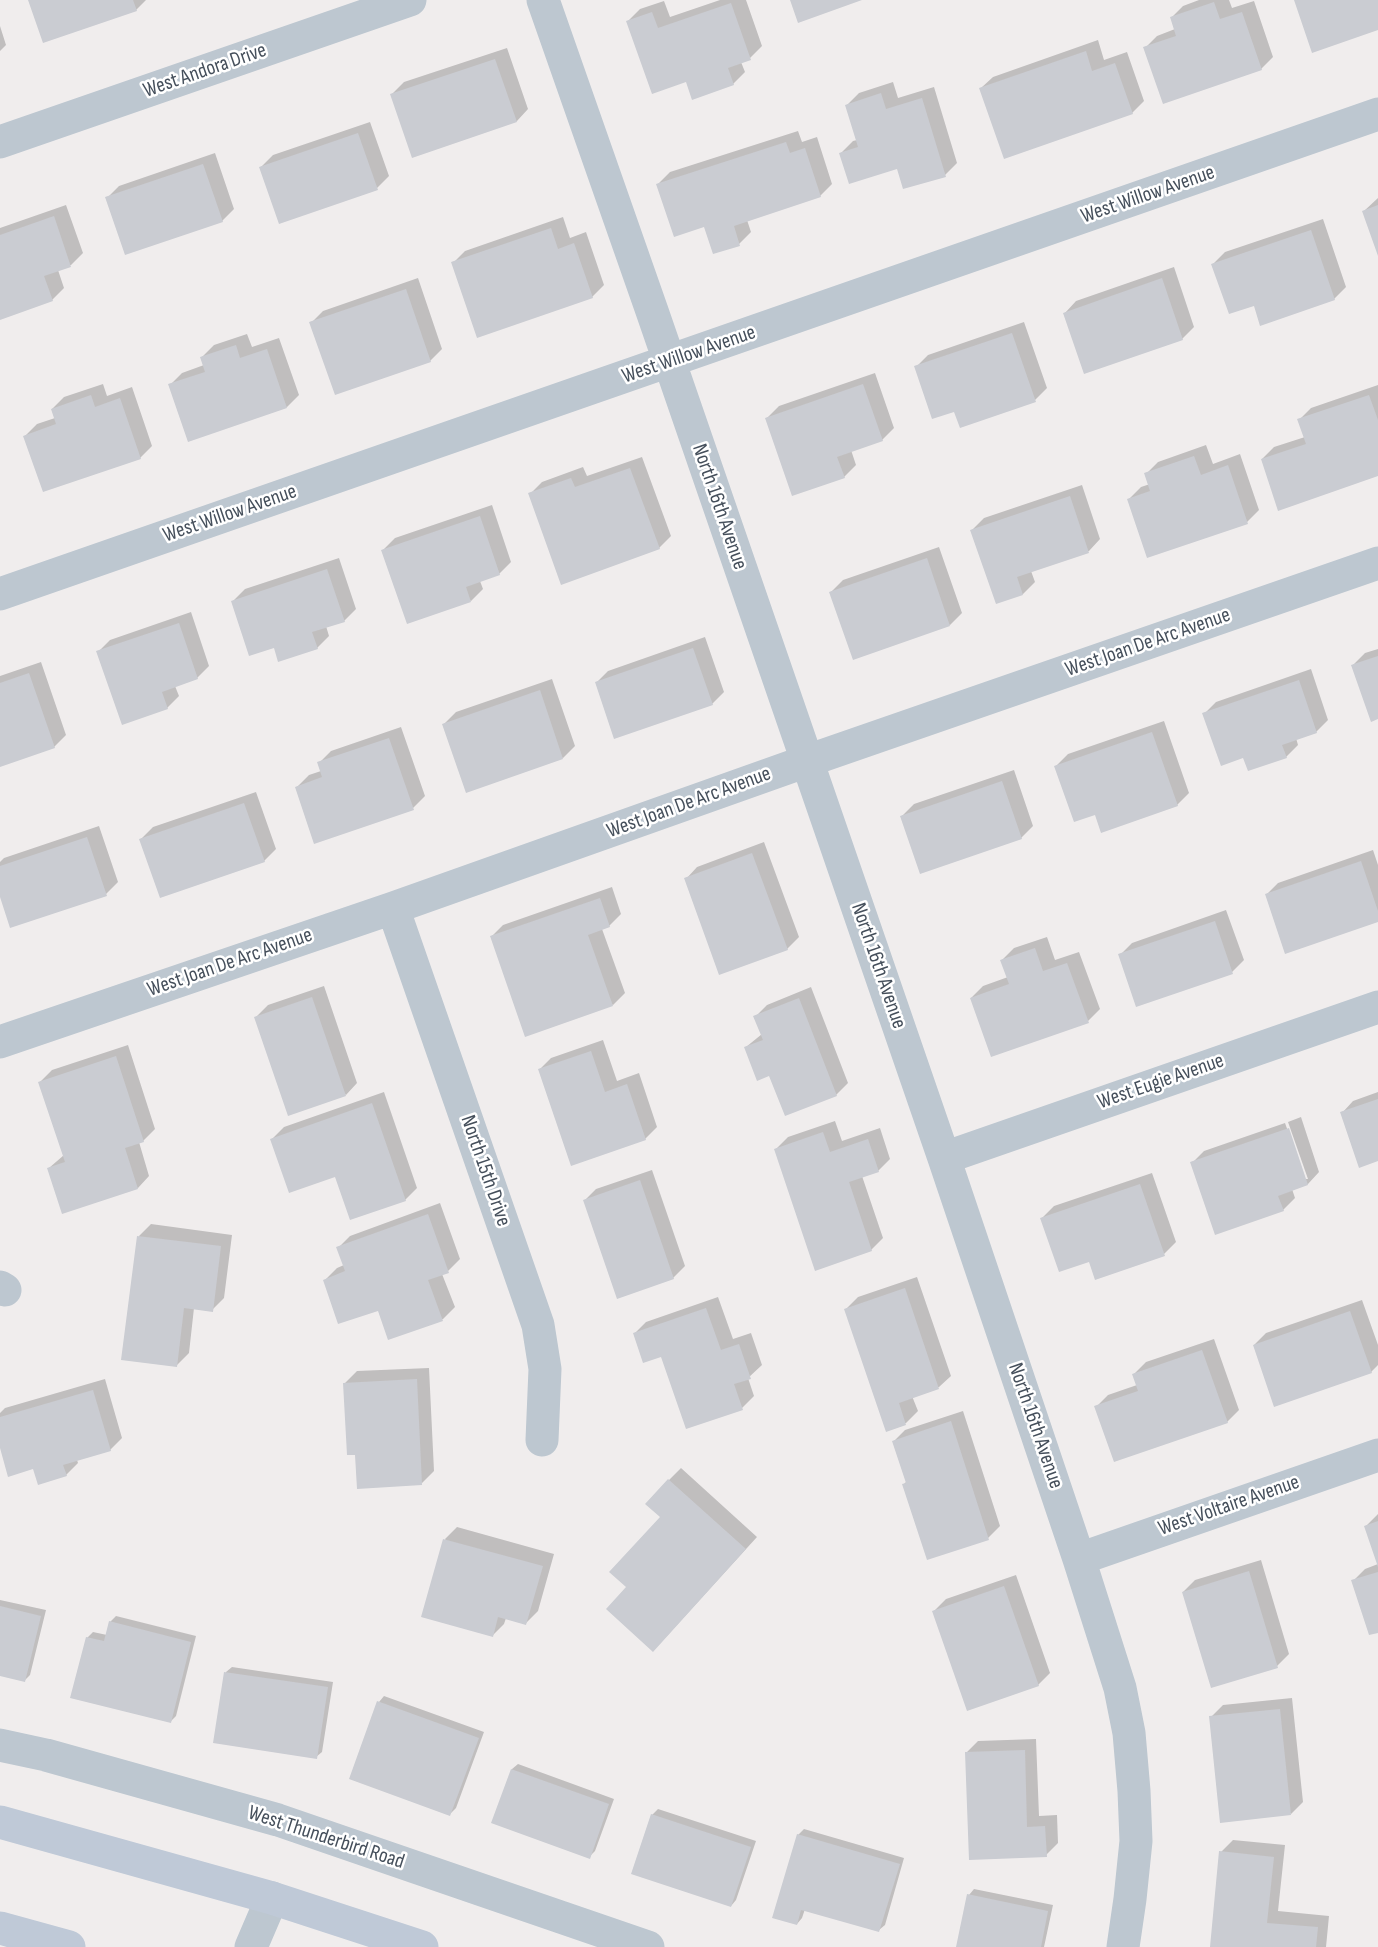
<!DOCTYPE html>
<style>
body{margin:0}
canvas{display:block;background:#f0eded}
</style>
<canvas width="1378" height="1947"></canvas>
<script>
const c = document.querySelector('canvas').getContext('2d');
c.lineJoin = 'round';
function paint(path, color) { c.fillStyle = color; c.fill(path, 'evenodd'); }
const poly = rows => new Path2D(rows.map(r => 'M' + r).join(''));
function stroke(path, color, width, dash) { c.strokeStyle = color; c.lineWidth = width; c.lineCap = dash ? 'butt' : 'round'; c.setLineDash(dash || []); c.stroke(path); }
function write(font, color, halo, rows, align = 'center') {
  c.font = font + ' "Sofia Sans Condensed",sans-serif'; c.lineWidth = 5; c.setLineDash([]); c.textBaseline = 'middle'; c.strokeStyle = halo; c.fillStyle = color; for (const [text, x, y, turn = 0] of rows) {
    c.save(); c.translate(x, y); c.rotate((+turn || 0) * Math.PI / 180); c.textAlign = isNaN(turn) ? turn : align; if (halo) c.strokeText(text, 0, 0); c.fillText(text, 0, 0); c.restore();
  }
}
paint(poly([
 [30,0,146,0,136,10],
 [720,0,746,0,762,46,750,58,741,62,745,72,733,84,686,80,628,21,640,9,664,1,670,17],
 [1199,0,1229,0,1232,8,1254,1,1273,57,1261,69,1145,48,1157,36,1175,29,1171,18,1183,6],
 [0,26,6,45,0,51],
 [1098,40,1104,60,1127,52,1144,101,1132,113,981,88,993,77],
 [507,48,528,109,517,121,413,156,392,94,404,82],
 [893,82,898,98,934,87,957,163,945,175,841,153,853,141,857,140,847,105,859,93],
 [370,122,389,176,377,188,261,167,273,155],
 [798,131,802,142,817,137,832,184,820,196,747,220,751,232,739,244,705,225,658,184,670,172],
 [215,153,234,209,222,221,107,198,119,186],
 [1378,198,1378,253,1364,211],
 [66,205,83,253,71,265,58,270,64,288,52,300,0,318,0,228],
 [563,217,570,238,586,232,604,285,592,297,453,263,465,251],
 [1323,219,1346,287,1334,299,1255,304,1213,264,1225,252],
 [1174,267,1194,327,1182,339,1065,313,1076,301],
 [418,278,442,349,430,361,311,323,323,311],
 [1024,322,1047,388,1035,400,955,410,916,367,928,355],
 [247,334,252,347,279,338,299,395,287,407,170,385,182,373,204,365,202,357,214,345],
 [875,373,894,428,882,440,851,450,856,465,844,477,767,418,779,406],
 [103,384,107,396,132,387,152,446,140,458,25,436,37,424,55,418,52,409,64,397],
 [1378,385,1378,475,1262,459,1274,447,1305,437,1299,420,1311,408],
 [1206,445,1213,464,1240,454,1259,510,1247,522,1129,499,1141,487,1150,484,1146,474,1158,462],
 [642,457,671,536,659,548,530,494,542,482,583,467,587,476],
 [1082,485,1100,539,1089,551,1031,571,1035,582,1023,594,997,602,972,530,984,518],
 [492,505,511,562,499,574,480,581,483,589,471,601,383,550,395,538],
 [939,547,962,613,950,625,831,592,843,580],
 [339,558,356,609,344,621,326,626,329,636,317,648,275,646,233,601,245,589],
 [191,612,209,666,197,678,175,686,179,696,167,708,98,652,110,640],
 [705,637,724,692,712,704,596,683,608,671],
 [1378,649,1378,718,1353,665,1365,653],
 [41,662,66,735,54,747,0,766,0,676],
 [1311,669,1328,720,1316,732,1296,738,1298,745,1286,757,1244,756,1204,714,1216,702],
 [552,679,575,746,563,758,444,724,456,712],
 [1164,721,1189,793,1177,805,1096,813,1056,766,1068,754],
 [401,727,425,796,413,808,297,787,309,775,321,771,319,763,331,751],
 [1014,770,1033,826,1021,838,902,816,914,804],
 [256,792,276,849,264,861,141,839,153,827],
 [99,826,118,882,106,894,0,892,0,862,4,858],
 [764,842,799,937,787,949,686,879,697,867],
 [1373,850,1378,865,1378,921,1266,895,1278,883],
 [612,887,621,914,609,926,602,929,625,993,613,1005,491,937,503,925],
 [1226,910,1244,960,1232,972,1120,955,1132,943],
 [1047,937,1055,960,1079,952,1100,1009,1088,1021,971,998,983,986,1008,977,1002,960,1014,948],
 [324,986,357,1083,346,1095,256,1017,268,1005],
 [811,987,848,1083,836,1095,770,1074,746,1047,762,1034,755,1017,767,1005],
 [603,1040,617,1081,639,1073,657,1127,645,1139,539,1070,551,1058],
 [128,1045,155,1129,143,1141,139,1142,149,1176,138,1188,49,1168,64,1155,40,1082,52,1070],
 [384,1092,417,1188,405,1200,336,1175,272,1139,284,1127],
 [1378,1092,1378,1160,1342,1113,1353,1101],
 [1301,1117,1319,1172,1308,1184,1292,1189,1295,1198,1283,1210,1192,1163,1204,1151,1285,1123,1305,1179,1308,1179,1288,1122],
 [835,1121,842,1141,880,1128,890,1159,878,1171,862,1176,883,1238,871,1250,776,1149,788,1137],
 [652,1170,685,1266,673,1278,584,1201,596,1189],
 [1152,1173,1176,1242,1164,1254,1090,1260,1042,1218,1054,1206],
 [440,1203,460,1259,448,1271,442,1274,455,1307,443,1319,389,1338,379,1309,325,1280,337,1268,344,1265,338,1248,350,1236],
 [151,1224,232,1235,224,1298,212,1310,194,1308,189,1353,177,1365,139,1236],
 [917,1277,951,1376,939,1387,912,1396,918,1411,906,1423,887,1430,846,1309,858,1297],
 [718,1297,733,1339,751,1333,762,1365,748,1378,754,1396,742,1408,662,1355,634,1334,646,1322],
 [1362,1300,1378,1345,1378,1365,1371,1372,1254,1345,1266,1333],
 [1214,1339,1239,1410,1227,1422,1096,1407,1108,1395,1137,1385,1134,1374,1146,1362],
 [429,1368,434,1471,422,1483,356,1453,345,1383,357,1371],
 [105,1379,122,1438,110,1450,77,1460,78,1463,66,1475,34,1468,0,1443,0,1413,5,1408],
 [963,1411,1000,1526,988,1538,903,1485,907,1481,893,1442,905,1430],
 [681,1468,757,1537,665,1638,628,1587,662,1517,669,1480],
 [1378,1514,1378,1564,1366,1526],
 [457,1527,554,1554,538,1611,526,1623,506,1618,504,1624,492,1636,445,1539],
 [1261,1560,1289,1654,1277,1666,1183,1592,1195,1580],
 [1378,1564,1378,1631,1353,1581,1365,1569],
 [1016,1575,1050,1673,1038,1685,934,1611,946,1599],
 [0,1600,46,1610,30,1675,25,1680,0,1675],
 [116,1616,196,1636,176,1716,170,1722,87,1638,93,1632,107,1635,110,1622],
 [232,1667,333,1682,322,1752,316,1757,214,1741,226,1672],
 [384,1696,484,1732,456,1808,450,1814,379,1702],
 [1292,1698,1303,1802,1291,1814,1211,1717,1223,1705],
 [1036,1739,1039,1816,1057,1815,1058,1843,1046,1855,966,1753,978,1741],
 [518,1764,614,1799,595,1851,589,1857,493,1822,512,1769],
 [658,1809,756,1841,736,1900,731,1906,652,1815],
 [804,1829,904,1858,885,1925,879,1930,805,1909,802,1918,797,1924,798,1835],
 [1233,1840,1285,1845,1278,1911,1329,1916,1326,1947,1211,1947,1221,1852],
 [974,1889,1053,1905,1044,1947,958,1947,969,1895]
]), '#0003');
paint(poly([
 [28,0,133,0,137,11,43,43],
 [790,0,862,0,798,23],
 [1294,0,1378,0,1378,30,1312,53],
 [1214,2,1220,19,1242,12,1262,70,1163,104,1143,47,1176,36,1170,17],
 [731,3,751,60,728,68,734,85,692,100,686,82,652,94,626,21,652,12,658,28],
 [1086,51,1092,71,1115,63,1133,114,1004,159,979,88],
 [495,59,517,122,412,158,390,94],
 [881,93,886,109,922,98,946,177,903,189,897,169,849,184,839,153,858,147,845,105],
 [358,133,378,190,279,224,259,167],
 [786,142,790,153,805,148,821,197,734,226,740,246,713,254,704,227,674,237,656,184],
 [203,164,223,222,125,255,105,197],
 [1378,205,1378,256,1362,211],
 [54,216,71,267,44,276,53,301,0,320,0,235],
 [551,228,558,249,574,243,593,298,477,338,451,262],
 [1311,230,1335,300,1260,326,1254,306,1229,314,1211,264],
 [1162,278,1183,340,1084,374,1063,313],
 [406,289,431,362,335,395,309,322],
 [1012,333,1036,402,960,428,954,412,932,419,914,366],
 [236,345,240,358,267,349,287,408,188,442,168,384,205,372,200,357],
 [863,384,883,441,837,457,845,478,792,496,765,418],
 [91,395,95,407,120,398,141,459,43,492,23,436,56,424,51,409],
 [1369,395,1378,420,1378,476,1278,511,1261,459,1306,444,1297,419],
 [1194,456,1201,475,1228,465,1248,524,1147,558,1127,499,1150,491,1144,473],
 [630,468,660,549,561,585,528,493,571,478,575,487],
 [1070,496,1089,553,1017,577,1023,595,996,604,970,530],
 [480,516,500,575,466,587,471,602,407,624,381,550],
 [927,558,950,626,853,660,829,592],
 [327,569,345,622,312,632,318,649,278,662,274,648,249,656,231,601],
 [179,623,198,679,162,692,168,709,122,725,96,651],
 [693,648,713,705,614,739,595,682],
 [1378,656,1378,719,1371,722,1351,665],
 [29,673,55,748,0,767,0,683],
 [1299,680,1317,733,1282,745,1287,758,1248,771,1243,758,1221,766,1202,713],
 [540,690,563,759,466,793,442,724],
 [1152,732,1178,806,1101,833,1095,815,1074,822,1054,766],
 [389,738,414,810,314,844,295,787,322,777,317,762],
 [1002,781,1022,839,920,874,900,816],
 [244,803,265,862,160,898,139,839],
 [87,837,107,896,10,928,0,897,0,866],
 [752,853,788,950,719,975,684,878],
 [1361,861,1378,911,1378,922,1285,954,1265,894],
 [600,898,610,927,588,935,613,1006,525,1037,490,936],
 [1215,921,1233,974,1136,1007,1118,954],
 [1035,948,1043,971,1067,963,1089,1023,991,1057,970,998,1009,984,1000,960],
 [312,997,346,1096,288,1116,254,1017],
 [799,998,837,1096,785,1116,769,1076,757,1081,744,1047,763,1040,753,1016],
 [591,1051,605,1092,627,1084,646,1140,571,1166,538,1069],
 [116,1056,144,1142,125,1148,138,1189,62,1214,47,1168,65,1162,38,1082],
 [1378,1099,1378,1161,1359,1168,1340,1112],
 [372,1103,406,1201,350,1220,335,1177,289,1193,270,1139],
 [1289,1128,1308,1185,1278,1196,1284,1211,1215,1235,1190,1162],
 [823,1132,830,1152,868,1139,879,1172,849,1182,872,1251,815,1271,774,1149],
 [640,1180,674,1279,617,1299,583,1200],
 [1140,1184,1165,1256,1095,1280,1089,1262,1059,1272,1040,1218],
 [428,1214,449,1273,428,1280,443,1321,388,1340,378,1311,338,1324,323,1280,345,1271,336,1247],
 [137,1236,221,1246,213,1312,184,1308,177,1367,121,1360],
 [905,1288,939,1389,899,1403,906,1425,886,1432,844,1309],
 [706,1308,721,1350,739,1344,751,1379,734,1384,743,1410,686,1429,661,1357,643,1363,633,1333],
 [1350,1311,1372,1373,1274,1407,1253,1345],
 [1202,1350,1228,1423,1114,1462,1094,1406,1138,1391,1132,1374],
 [417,1379,422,1485,357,1489,355,1455,347,1455,343,1383],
 [93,1390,111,1451,63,1465,67,1476,38,1485,33,1469,8,1477,0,1448,0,1417],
 [951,1421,989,1540,927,1560,902,1484,906,1483,892,1441],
 [668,1479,746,1549,653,1652,606,1609,626,1587,609,1572,660,1517,645,1504],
 [1378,1521,1378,1567,1364,1526],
 [443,1539,543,1566,526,1625,498,1617,493,1637,421,1617],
 [1249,1571,1278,1668,1211,1688,1182,1592],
 [1378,1572,1378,1633,1369,1635,1351,1580],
 [1004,1586,1039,1686,967,1711,932,1611],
 [0,1606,41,1616,25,1682,0,1676],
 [109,1621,191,1642,171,1723,70,1698,86,1637,104,1641],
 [224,1672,328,1687,317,1759,213,1743],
 [377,1701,479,1738,450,1816,349,1779],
 [1280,1709,1291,1815,1220,1823,1209,1716],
 [1025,1750,1027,1827,1045,1826,1047,1857,969,1860,965,1752],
 [511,1769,609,1804,590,1859,491,1823],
 [651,1814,751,1847,731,1907,631,1874],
 [797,1834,900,1864,879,1932,801,1910,797,1925,772,1918],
 [1219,1851,1274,1857,1267,1923,1318,1927,1316,1947,1210,1947],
 [967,1894,1048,1911,1041,1947,956,1947]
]), '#caccd2');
stroke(poly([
 [543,0,652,311,944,1158,1079,1559,1120,1688,1129,1733,1134,1791,1136,1841,1130,1899,1123,1947],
 [0,142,410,0],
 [0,594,1378,114],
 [393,908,538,1325,545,1369,542,1440],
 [0,1042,393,908,807,761,1378,563],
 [944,1158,1378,1007],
 [0,1287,5,1290],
 [1079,1559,1378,1455],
 [0,1745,46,1755,278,1820,648,1947],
 [251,1947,272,1898]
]), '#bdc7d0', 33);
stroke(poly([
 [0,1822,272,1898,422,1947],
 [0,1928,69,1947]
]), '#bfc9d7', 33);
write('21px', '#454f5b', '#fff', [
 ["West Andora Drive",205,71,-19],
 ["West Willow Avenue",1148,195,-19],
 ["West Willow Avenue",689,355,-19],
 ["North 16th Avenue",719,507,71],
 ["West Willow Avenue",230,514,-19],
 ["West Joan De Arc Avenue",1148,643,-19],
 ["West Joan De Arc Avenue",689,803,-20],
 ["West Joan De Arc Avenue",230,963,-19],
 ["North 16th Avenue",878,966,71],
 ["West Eugie Avenue",1161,1082,-19],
 ["North 15th Drive",485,1171,71],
 ["North 16th Avenue",1035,1426,71],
 ["West Voltaire Avenue",1229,1506,-19],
 ["West Thunderbird Road",326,1838,18]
]);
</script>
